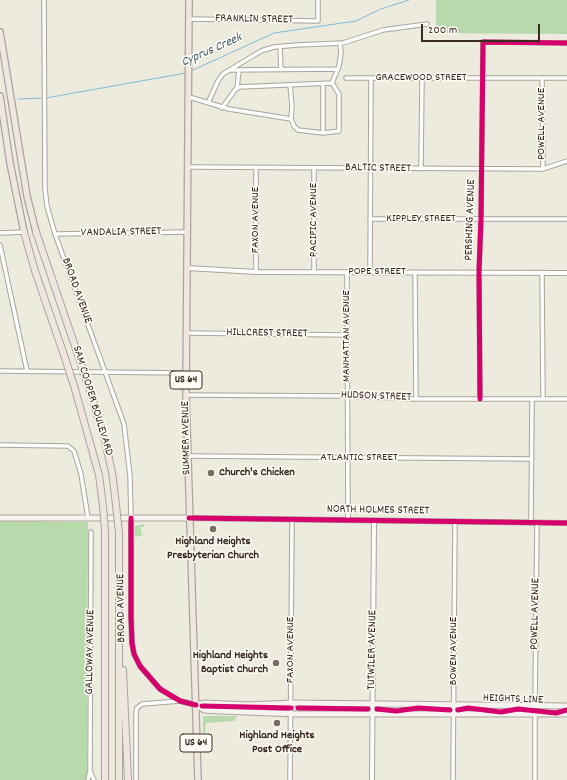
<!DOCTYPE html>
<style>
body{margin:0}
#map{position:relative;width:567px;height:780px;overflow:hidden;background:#edeade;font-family:Dekko,sans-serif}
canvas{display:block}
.scale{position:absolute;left:421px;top:24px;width:119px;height:18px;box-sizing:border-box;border:2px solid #3b2a1e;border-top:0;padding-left:5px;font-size:12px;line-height:14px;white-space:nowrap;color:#3b2a1e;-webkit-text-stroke:3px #fdfcf7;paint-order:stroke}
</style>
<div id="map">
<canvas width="567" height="780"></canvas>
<div class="scale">200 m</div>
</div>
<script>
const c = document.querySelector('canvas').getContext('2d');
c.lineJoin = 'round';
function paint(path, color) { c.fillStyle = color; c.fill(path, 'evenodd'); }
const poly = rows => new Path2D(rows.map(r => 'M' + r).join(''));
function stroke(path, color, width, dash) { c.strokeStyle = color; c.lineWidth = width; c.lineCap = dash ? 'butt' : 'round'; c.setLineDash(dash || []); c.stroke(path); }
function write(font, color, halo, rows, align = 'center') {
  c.font = font + ' Dekko,sans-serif'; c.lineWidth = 3; c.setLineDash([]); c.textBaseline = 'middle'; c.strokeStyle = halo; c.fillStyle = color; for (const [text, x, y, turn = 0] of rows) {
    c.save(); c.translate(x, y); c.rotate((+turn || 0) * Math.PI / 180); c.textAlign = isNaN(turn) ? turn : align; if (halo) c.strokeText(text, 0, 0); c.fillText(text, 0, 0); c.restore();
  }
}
paint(poly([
 [436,0,567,0,567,34,436,33],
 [0,521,88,522,87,780,0,780],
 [144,524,144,527,141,527,141,533,144,535,135,537,135,526],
 [203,716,237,716,234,721,206,723,205,733,203,733]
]), '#b7d9ac');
stroke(poly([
 [191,71,274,33,356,21,381,9,409,0],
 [46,98,186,73],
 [18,99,43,98]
]), '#82bcd4', 1);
const minor = poly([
 [44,0,45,189,47,206,55,234,124,424,130,476,131,518],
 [189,19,318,21,318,0],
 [280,47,281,70],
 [230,70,338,69],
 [346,78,567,78],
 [542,78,543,169],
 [332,83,339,66,341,53,340,44],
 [290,85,292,106,291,119,294,126,298,130,323,133,323,84],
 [237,88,239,70],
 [189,97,229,109,291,119],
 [208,103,218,81,223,74,261,51,274,47,297,45,343,43,383,30,427,24],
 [222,108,235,90,239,87,332,83],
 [323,133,339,131,339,94,332,83],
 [188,167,543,169,567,161],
 [256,168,256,272],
 [421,169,422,78],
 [370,219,567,219],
 [0,233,24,232],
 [55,234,187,232],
 [0,245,27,371],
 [314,272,314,168],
 [347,272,348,520],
 [370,273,371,78],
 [415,273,416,399],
 [542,273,543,399],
 [186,333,347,335],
 [0,371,186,373],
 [186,395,348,396,416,399,567,399],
 [480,399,479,272,481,219,483,42,567,43],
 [0,445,68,446,74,451,81,474,88,518],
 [187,456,532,459],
 [531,523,532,399],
 [535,705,537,523],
 [90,771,94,780],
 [88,780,90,771,91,532],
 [136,780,136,713,137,708,142,704,180,701],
 [290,780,292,519],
 [453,780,455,522],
 [535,780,535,714]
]);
const tertiary = poly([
 [187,268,256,272,567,273],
 [131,518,131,616,132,643,134,654,140,666,160,689,180,701,196,705],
 [189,518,567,523],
 [372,780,374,521]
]);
const secondary = poly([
 [0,518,189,518],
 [196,705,204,710,221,711,298,714,567,714],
 [196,705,205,703,248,705,291,703,567,706]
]);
const primary = poly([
 [189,0,186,395,198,780],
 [0,32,27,196,36,232],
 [0,96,10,163,24,232]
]);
const motorway = poly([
 [24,232,35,271,64,355],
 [36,232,78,355],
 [88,385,104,437,112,472,116,505],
 [75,389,99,475,103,506],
 [105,531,105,780],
 [119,533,119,780],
 [123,670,128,780]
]);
stroke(minor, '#a9a59d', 5.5);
stroke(tertiary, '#a9a59d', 6);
stroke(secondary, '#a9a59d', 7);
stroke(primary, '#a9a59d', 8);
stroke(motorway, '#a9a59d', 8);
stroke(minor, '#fcfcfa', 3.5);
stroke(tertiary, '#fcfcfa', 4);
stroke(secondary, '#f6f3f0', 5);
stroke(primary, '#efe7df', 5.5);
stroke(motorway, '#efe7df', 6);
const motorwayBridge = poly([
 [64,355,75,389],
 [78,355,88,385],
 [116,505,119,533],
 [103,506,105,531]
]);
stroke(motorwayBridge, '#a9a59d', 8, []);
stroke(motorwayBridge, '#efe7df', 6);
stroke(poly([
 [480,399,479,272,481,219,483,42,567,43],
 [131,518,131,616,132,643,134,654,140,666,160,689,180,701,196,705],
 [189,518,567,523],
 [202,706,291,708],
 [298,708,368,709],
 [377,709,396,711,418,708,450,710],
 [458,710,468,708,501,712,518,709,556,713,567,710]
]), '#d6006c', 5);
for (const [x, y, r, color] of [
 [211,473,4,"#796d61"],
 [213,529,4,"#796d61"],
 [276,663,4,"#796d61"],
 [277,723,4,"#796d61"]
]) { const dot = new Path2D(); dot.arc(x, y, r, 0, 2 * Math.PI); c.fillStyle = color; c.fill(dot); stroke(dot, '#fdfcf7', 1.5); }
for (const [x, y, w] of [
 [186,380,32],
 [196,743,32]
]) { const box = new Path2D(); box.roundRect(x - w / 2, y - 9, w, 18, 3); c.fillStyle = '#fdfcf7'; c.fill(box); stroke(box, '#3b2a1e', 1); }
write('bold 11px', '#3b2a1e', null, [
 ["US 64",186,380],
 ["US 64",196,743]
]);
write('12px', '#3b2a1e', '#fdfcf7', [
 ["FRANKLIN STREET",254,20,1],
 ["GRACEWOOD STREET",421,78],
 ["POWELL AVENUE",542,124,-90],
 ["BALTIC STREET",378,169,1],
 ["KIPPLEY STREET",421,219],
 ["FAXON AVENUE",256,220,-90],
 ["PACIFIC AVENUE",314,220,-90],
 ["PERSHING AVENUE",471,220,-88],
 ["VANDALIA STREET",121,233,-1],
 ["POPE STREET",377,272],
 ["BROAD AVENUE",76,291,70],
 ["HILLCREST STREET",267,334,1],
 ["MANHATTAN AVENUE",347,336,-90],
 ["HUDSON STREET",376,397,2],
 ["SAM COOPER BOULEVARD",92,401,73],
 ["SUMMER AVENUE",187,438,-91],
 ["ATLANTIC STREET",359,458],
 ["NORTH HOLMES STREET",378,511,1],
 ["BROAD AVENUE",122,608,-91],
 ["POWELL AVENUE",536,614,-89],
 ["FAXON AVENUE",291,650,-90],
 ["TUTWILER AVENUE",373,650,-89],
 ["BOWEN AVENUE",454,651,-90],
 ["GALLOWAY AVENUE",91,652,-89],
 ["HEIGHTS LINE",513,700,2]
]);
write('bold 12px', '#3b2a1e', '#fdfcf7', [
 ["Church's Chicken",219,473,"left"],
 ["Highland Heights",213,542],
 ["Presbyterian Church",213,556],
 ["Highland Heights",268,656,"right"],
 ["Baptist Church",268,670,"right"],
 ["Highland Heights",277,736],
 ["Post Office",277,750]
]);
write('italic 13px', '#455c65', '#fdfcf7', [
 ["Cyprus Creek",212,51,-24]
]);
</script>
